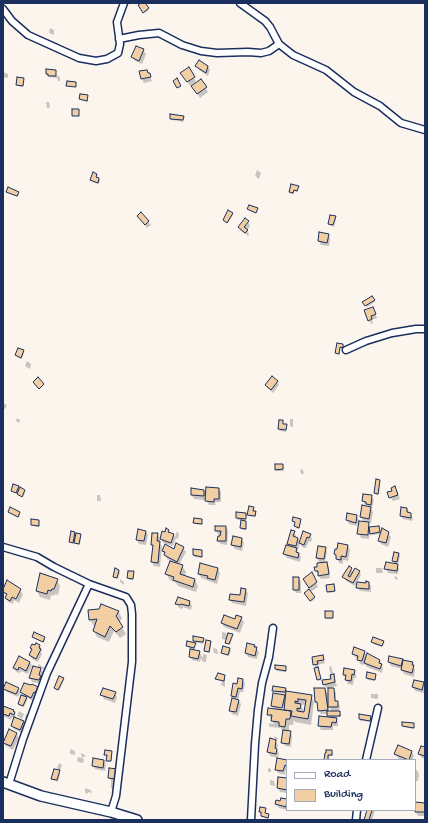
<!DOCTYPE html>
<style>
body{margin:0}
#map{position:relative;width:428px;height:823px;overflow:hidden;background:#fcf5ed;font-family:"Gochi Hand",sans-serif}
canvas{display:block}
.frame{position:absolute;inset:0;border:4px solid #1b2f5e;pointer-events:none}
.legend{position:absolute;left:286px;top:759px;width:130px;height:52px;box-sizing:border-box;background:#fff;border:1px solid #a4acbf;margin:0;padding:5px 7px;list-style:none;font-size:12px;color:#1b2f5e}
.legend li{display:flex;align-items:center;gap:8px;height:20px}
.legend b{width:20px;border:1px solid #a4acbf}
</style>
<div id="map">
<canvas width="428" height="823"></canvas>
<div class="frame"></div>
<ul class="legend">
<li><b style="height:5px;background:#fff"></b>Road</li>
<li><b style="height:11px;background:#f2cfa3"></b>Building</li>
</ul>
</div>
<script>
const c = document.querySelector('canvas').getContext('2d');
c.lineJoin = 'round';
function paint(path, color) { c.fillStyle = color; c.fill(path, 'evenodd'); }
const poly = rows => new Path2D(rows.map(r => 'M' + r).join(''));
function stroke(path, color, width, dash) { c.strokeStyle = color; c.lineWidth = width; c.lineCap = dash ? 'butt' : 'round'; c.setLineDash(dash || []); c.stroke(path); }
paint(poly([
 [143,3,149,10,145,13,139,5],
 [50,28,54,30,54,35,49,33],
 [143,50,146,54,142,64,135,61,132,57],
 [196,66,208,66,210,70,208,76,199,70],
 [188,69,196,81,190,86,182,73],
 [55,71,56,76,59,76,60,78,60,81,58,81,57,78,50,77,47,74],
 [3,72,8,74,8,78,3,77],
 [149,74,152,81,144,83,142,79],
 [24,79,23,87,18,86,17,85],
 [201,81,208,92,200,98,195,90],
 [88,96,88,102,81,100,80,99],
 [46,102,49,102,50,108,47,108],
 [183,117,184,122,172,120,171,119],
 [257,170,261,173,259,179,255,176],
 [97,174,97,178,100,180,99,184,92,182,92,180],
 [298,186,298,192,294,191,294,194,291,194,290,192],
 [7,192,18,193,19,194,18,197,8,193],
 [232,213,233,215,228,223,225,221,224,220],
 [138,216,148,222,151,225,147,228],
 [335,217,336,219,334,227,330,225,329,224],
 [248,222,250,226,247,230,249,234,248,236,241,231,239,228],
 [328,235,330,239,329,246,321,245,319,241],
 [372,297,375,302,367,307,364,302],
 [366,310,375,312,377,318,372,320,373,323,371,324],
 [338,344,343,345,344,346,343,349,340,348,340,355,336,353],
 [23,351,24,352,22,359,17,357,16,355],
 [27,361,31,364,30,369,25,366],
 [277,381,279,385,273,393,266,386],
 [3,403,7,405,5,409,3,408],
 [17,418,20,420,19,423,16,421],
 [290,419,293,419,293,427,291,427,290,425],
 [280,421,283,421,283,425,287,427,286,432,280,431,279,429],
 [283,465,284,471,277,471,276,469],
 [300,469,303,470,304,474,301,474],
 [379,481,380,483,379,495,376,495,375,493],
 [18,487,20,490,25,493,23,497,18,493,17,494,12,491],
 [395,487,400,499,393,501,390,497],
 [219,489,221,492,221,502,215,502,216,505,209,505,206,500,194,499,192,495,204,490,207,495],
 [97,495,100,495,101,501,97,501],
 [371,496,374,500,372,508,371,508,373,512,371,523,368,522,370,528,379,527,380,534,372,535,370,531,369,539,361,538,359,534,364,522,361,517,363,507,370,508,368,505,365,505,363,501],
 [253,508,254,512,256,514,256,517,249,516,249,515],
 [407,509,413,518,412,521,403,519,401,515],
 [9,512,20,513,20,514,19,518],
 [246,514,246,520,244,520,246,523,246,530,242,530,242,520,238,520,237,518],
 [348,514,356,516,359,520,357,526,349,524,347,520],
 [202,520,202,525,195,524,194,523],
 [301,520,301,521,299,529,296,528,296,523,293,521],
 [39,521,39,527,33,526,32,525],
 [226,527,228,531,227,545,221,544,218,541,220,537,216,531],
 [168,530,175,537,177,531,179,534,178,539,176,538,173,546,163,543,161,539],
 [146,531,148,535,146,545,139,544,137,540],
 [294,532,296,536,296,538,298,538,300,542,304,532,310,535,312,539,311,542,309,541,306,548,302,547,300,543,298,550,296,549,301,557,300,562,287,558,284,554,290,547,288,544],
 [74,533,77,537,80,535,81,537,80,545,76,544,74,540,74,544,70,542],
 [387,533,391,537,388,547,381,544,379,541],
 [157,534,160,538,159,542,162,546,160,567,154,566,152,562,154,548,152,544],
 [242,539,244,543,242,551,235,549,232,545],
 [348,546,350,550,348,561,343,560,343,564,339,563,335,554],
 [183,548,186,552,179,565,182,566,186,572,185,576,195,580,198,586,196,592,178,586,176,583,170,580,166,574,171,561,167,559,163,550],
 [325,548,327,552,325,563,319,562,317,558],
 [202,551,202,558,194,557,194,555],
 [399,554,400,556,398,564,396,563,399,569,398,574,388,573,386,569,395,564,393,561],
 [327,563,329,567,330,578,321,579,316,571,315,568],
 [349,568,354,573,359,571,361,575,355,586,346,581,344,577],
 [376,568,382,568,383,573,376,573],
 [218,569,220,573,217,584,201,578,199,574],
 [119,570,120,572,118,579,114,577],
 [134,572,133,580,129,580,128,578],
 [312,574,318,587,310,592,315,599,311,602,305,593,311,589,304,579],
 [395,576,398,578,397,580,394,578],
 [299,578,301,582,301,593,296,593,294,589],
 [120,579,124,582,124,585,120,582],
 [57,580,60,586,58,595,55,594,54,596,51,595,50,600,40,597,37,591],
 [358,583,369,583,371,586,371,592,360,591,357,587],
 [334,585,335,592,329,593,328,591],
 [20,590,23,594,19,603,14,600,13,604,8,602,6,598,7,596,3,591],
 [245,590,248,593,246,606,232,603,230,599,240,597],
 [190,602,192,606,191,610,183,607,182,609,179,608,177,604],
 [89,611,118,611,122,618,119,623,126,634,120,638,114,631,109,642,97,637,94,631,96,626,94,626,90,620],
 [332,612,333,619,327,619,326,617],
 [241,618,244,622,240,633,224,627,222,623],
 [222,632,226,633,228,637,232,635,233,636,230,645,226,643,227,640,222,639],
 [34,637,44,638,45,639,44,643],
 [203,639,204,644,195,642,194,640],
 [210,642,211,644,210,653,206,652,205,651],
 [372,642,383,642,384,643,382,647,373,644],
 [36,644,40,646,42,650,41,652,42,654,38,662,32,659,30,655],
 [195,644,195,650,199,652,203,658,203,654,207,655,206,662,203,662,201,658,200,662,192,660,190,656,191,649,187,646],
 [254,646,259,652,257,659,248,657,246,653],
 [223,647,230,649,231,651,229,656,223,654,222,653],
 [213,648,217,649,218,654,214,653],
 [364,652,367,656,380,661,383,668,382,673,367,667,364,663,364,665,360,664,358,658,356,658,353,654],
 [322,656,325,663,318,665,319,668,318,668,321,680,319,681,313,658],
 [390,657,402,660,404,663,412,663,415,670,414,677,404,674,402,669,391,666,389,662],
 [30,662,32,666,28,674,21,671,20,673,16,672,14,668],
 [38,664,45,668,44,669,40,668,43,673,41,678,43,680,41,684,32,682,30,678,40,669,38,666],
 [331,666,337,686,332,687,336,693,336,702,340,706,339,711,341,714,341,717,335,717,338,722,338,726,333,726,333,730,321,730,319,726,330,718,328,714,321,714,316,702,325,689,329,696,329,688,326,688,324,684,332,680,329,667],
 [328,705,332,712,329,712],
 [286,667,286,672,277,671,276,669],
 [354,671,356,675,356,678,354,678,353,685,348,684,344,675],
 [375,675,375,681,368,680,367,678],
 [225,676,225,687,221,685,222,681,217,680,216,678],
 [63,679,64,680,59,691,56,689,55,688],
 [243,680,245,684,243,692,240,692,238,700,241,704,238,716,232,714,230,710,234,699,232,696],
 [424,683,425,685,424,693,415,691,413,687],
 [33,685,38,688,40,692,33,701,26,697,27,700,24,707,20,706,19,704,24,697,21,692],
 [285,688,286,692,311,696,314,702,311,725,295,722,294,720,293,725,289,725,289,731,292,736,291,747,285,746,282,742,283,732,281,728,270,727,269,726,269,723,274,724,268,714,275,710,272,706,284,696,286,699,287,694,274,692,273,691],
 [300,704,306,705,305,713],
 [274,705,288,708,287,710,274,707],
 [4,689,18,689,20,693,18,697,7,692],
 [115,693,117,697,115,703,104,699,102,695],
 [371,694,378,694,378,699,371,698],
 [3,707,13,711,16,717,16,719,23,722,25,726,22,733,14,729,12,726,15,718,12,717,11,720,3,716],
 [19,711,24,714,22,719,17,716],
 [26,714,29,716,27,720,25,718],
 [370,717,371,722,360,721,360,719],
 [413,724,414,729,404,727,403,726],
 [9,730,16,734,19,738,13,750,6,746,3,742],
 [274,736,278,738,277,741,275,740,278,745,277,750,279,753,278,758,270,756,268,752,275,741],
 [425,748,425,759,422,758,419,754],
 [70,749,75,751,75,755,70,754],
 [332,751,333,756,329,756,329,760,325,760,326,754],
 [112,752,111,762,108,762,107,756,105,755],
 [412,752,414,756,412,760,402,760,398,758,395,754],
 [81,753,85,755,85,757,82,757,84,760,83,763,78,762,77,760,78,757,83,758,81,755],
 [104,760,106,764,105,771,95,769,93,765],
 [287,761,285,775,278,773,276,769],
 [59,763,62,765,60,771,58,770,60,773,58,782,53,780,52,779,59,771,57,768],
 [268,768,271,769,271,772,268,772],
 [415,769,417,770,419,774,418,781,415,781],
 [119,774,118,782,113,782,114,784,114,789,111,788,111,781,109,777],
 [279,778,287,779,287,793,280,792,278,788],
 [270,780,274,781,275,786,270,785],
 [85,788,91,790,92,793,88,792,87,794,85,793],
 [282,799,287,800,287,810,279,808,276,804,281,802],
 [425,804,425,816,418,816,416,812],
 [265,809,265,814,269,814,269,819,263,817,262,814,260,812],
 [368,810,375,810,372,820,365,820]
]), '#0003');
const building = poly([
 [141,3,145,3,149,8,143,13,138,5,141,3],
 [136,46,144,49,139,61,131,57,136,46],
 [199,60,208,66,206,73,195,66,199,60],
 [189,67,195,77,187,82,180,73,189,67],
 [46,69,56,70,56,76,48,76,48,74,46,74,46,69],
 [147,70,148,73,150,73,151,77,141,79,139,71,147,70],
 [17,77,24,78,23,86,16,85,17,77],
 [177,78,181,86,177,88,173,81,177,78],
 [201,79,207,87,197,94,191,86,201,79],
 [67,81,76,82,76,87,66,86,67,81],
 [80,94,81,94,88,95,87,101,79,99,80,94],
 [72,109,79,109,79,116,72,116,72,109],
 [170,114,184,116,183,120,170,119,170,114],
 [93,172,97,174,96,177,99,178,98,183,90,180,93,172],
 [291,184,299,186,297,191,294,190,293,193,289,192,291,184],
 [8,187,19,192,17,196,6,192,8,187],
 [249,205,258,208,256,213,247,209,249,205],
 [228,210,233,213,227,223,223,220,228,210],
 [141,212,149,221,145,225,137,216,141,212],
 [330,215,336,216,333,225,328,224,330,215],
 [245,218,249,221,244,227,248,230,245,233,238,227,245,218],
 [319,232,329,234,327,243,318,241,319,232],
 [372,296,375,300,365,306,362,302,372,296],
 [373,307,376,314,371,316,372,319,368,321,364,310,373,307],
 [337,343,343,344,343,348,340,347,339,354,335,353,337,343],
 [18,348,24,350,21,358,15,355,18,348],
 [272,376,278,381,271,390,265,385,272,376],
 [38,377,44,384,39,389,33,382,38,377],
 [279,420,283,420,283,424,287,424,286,430,278,429,279,420],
 [275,464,283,464,283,469,275,470,275,464],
 [376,479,380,480,378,494,374,493,376,479],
 [13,484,19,486,16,493,11,491,13,484],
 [395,486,398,495,389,498,387,492,392,491,391,488,395,486],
 [20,487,25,490,22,497,17,494,20,487],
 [206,487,219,488,219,499,214,499,214,502,205,501,206,487],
 [191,488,204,490,204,496,191,495,191,488],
 [363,494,372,495,371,505,366,504,366,502,362,501,363,494],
 [362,505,371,507,369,519,360,517,362,505],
 [249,506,254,507,253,511,256,511,255,516,247,515,249,506],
 [10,507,20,512,18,517,8,512,10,507],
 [401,507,407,508,407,512,411,513,411,518,400,516,401,507],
 [236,512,246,513,246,519,236,518,236,512],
 [347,513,357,515,356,523,346,520,347,513],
 [293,517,301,519,299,528,294,526,295,522,292,521,293,517],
 [194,518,202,519,202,524,193,523,194,518],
 [31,519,39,520,39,526,31,525,31,519],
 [241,520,246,521,246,529,240,528,241,520],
 [359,521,369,522,368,535,357,534,359,521],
 [215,526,226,526,226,541,217,541,218,536,220,536,221,531,215,531,215,526],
 [379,526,380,532,370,534,369,527,379,526],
 [166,528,169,530,168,532,174,534,171,543,160,539,162,531,165,532,166,528],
 [382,528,389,532,386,543,378,541,382,528],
 [138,529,146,531,144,541,136,540,138,529],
 [291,530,295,531,293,536,298,538,296,546,287,544,291,530],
 [71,531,75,532,73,543,69,542,71,531],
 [303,531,311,534,309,538,307,537,304,545,299,543,303,531],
 [76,533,81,534,79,544,74,543,76,533],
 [152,533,158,533,157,541,160,541,158,563,151,562,153,545,151,545,152,533],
 [233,536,242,538,241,547,231,545,233,536],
 [176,543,184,547,177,562,164,555,165,552,162,551,165,544,174,549,176,543],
 [338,543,348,545,346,557,341,556,341,560,336,559,336,555,334,554,335,549,337,549,338,543],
 [286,545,297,548,296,552,299,553,298,558,283,554,286,545],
 [318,546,326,547,324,559,316,558,318,546],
 [193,549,202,550,202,557,193,555,193,549],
 [394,552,399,553,397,562,392,561,394,552],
 [170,561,183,565,180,574,195,579,193,587,173,580,174,577,165,574,170,561],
 [327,562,329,574,318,576,318,571,315,571,314,567,317,567,317,563,327,562],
 [386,562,398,564,397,571,384,569,386,562],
 [200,563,218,568,215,580,207,578,208,576,198,574,200,563],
 [349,566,352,568,348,576,350,577,355,568,360,571,353,583,342,577,349,566],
 [115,568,119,570,117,578,113,577,115,568],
 [128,571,134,571,133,579,127,578,128,571],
 [312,572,317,582,309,588,303,579,312,572],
 [40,573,58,579,54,589,52,589,51,591,48,590,47,594,36,591,40,573],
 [293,577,299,577,299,590,293,590,293,577],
 [7,580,21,589,16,599,12,597,10,601,5,598,7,594,3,592,3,589,7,580],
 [366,581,369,582,369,589,356,588,357,582,366,583,366,581],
 [334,584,335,591,327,592,326,585,334,584],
 [241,588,246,589,244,602,229,600,230,594,240,595,241,588],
 [309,589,315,597,310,601,304,593,309,589],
 [178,597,190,601,189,606,181,604,180,605,175,604,178,597],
 [101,604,119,611,116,616,123,627,116,632,110,626,105,637,93,631,97,619,89,620,88,610,99,609,101,604],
 [325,611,333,611,333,618,325,618,325,611],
 [224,615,235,619,236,615,242,617,237,629,221,623,224,615],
 [34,632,45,637,43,642,32,637,34,632],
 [228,633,233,634,229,644,225,643,228,633],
 [193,636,204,638,203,642,193,641,193,636],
 [373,637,384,641,382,646,371,642,373,637],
 [206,640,211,641,209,652,204,651,206,640],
 [187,641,196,643,194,648,186,646,187,641],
 [36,643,40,645,39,648,41,649,36,659,29,655,32,649,30,648,32,644,35,645,36,643],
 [247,643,255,645,254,647,257,647,255,656,245,653,247,643],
 [223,646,230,648,228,655,221,653,223,646],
 [354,647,365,651,362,661,357,660,358,656,352,654,354,647],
 [190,649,200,651,198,659,189,657,190,649],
 [367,653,380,660,379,663,382,664,380,669,364,663,367,653],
 [323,655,324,660,317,661,318,664,313,665,312,657,323,655],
 [19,656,30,662,26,671,19,667,18,670,13,668,19,656],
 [389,656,403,659,401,666,388,662,389,656],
 [403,660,413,662,412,665,414,665,412,673,401,670,403,660],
 [275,665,286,666,286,671,275,669,275,665],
 [33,666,41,668,39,675,41,676,39,680,29,678,33,666],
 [318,667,321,679,317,680,314,668,318,667],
 [344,668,355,670,354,675,352,674,351,681,345,680,346,675,343,675,344,668],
 [367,672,376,674,375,680,366,678,367,672],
 [218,673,225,675,224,681,215,679,218,673],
 [334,674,335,682,323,685,322,680,331,679,330,675,334,674],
 [59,676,64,678,58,690,54,688,59,676],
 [238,678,243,679,242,689,238,688,236,697,231,696,233,683,237,684,238,678],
 [414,680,424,682,422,690,412,687,414,680],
 [6,682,19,688,16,694,3,689,6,682],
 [24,683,31,685,32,684,38,687,35,693,34,692,31,698,20,692,24,683],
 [273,686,286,688,285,692,272,691,273,686],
 [103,688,116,692,113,699,100,695,103,688],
 [314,688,325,688,328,710,318,711,317,702,315,702,314,688],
 [328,688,334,688,335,701,338,701,338,707,328,707,328,688],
 [286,691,312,695,308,719,291,716,292,711,284,710,286,691],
 [298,699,306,700,304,712,297,711,297,708,300,709,301,704,295,703,295,701,298,702,298,699],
 [273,693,285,695,282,708,271,706,273,693],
 [21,695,27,697,23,706,18,704,21,695],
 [232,698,239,700,236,712,229,711,232,698],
 [3,706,14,710,13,711,15,712,14,715,10,713,9,716,3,714,3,706],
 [268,708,291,711,290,719,286,719,285,727,279,726,279,722,271,721,272,715,267,715,268,708],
 [327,711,340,711,340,716,327,716,327,711],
 [359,714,371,716,370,721,359,719,359,714],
 [319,716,337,718,336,723,332,722,331,727,318,726,319,716],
 [14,717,24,721,20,730,11,726,14,717],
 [402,722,414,723,414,728,402,726,402,722],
 [9,729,17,733,11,746,3,743,9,729],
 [283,730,291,731,289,744,281,743,283,730],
 [270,738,276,740,275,748,277,749,276,754,267,752,270,738],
 [398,745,412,751,409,760,394,754,398,745],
 [421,746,425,747,425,756,418,754,421,746],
 [105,750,112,751,111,761,106,761,107,755,104,755,105,750],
 [326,750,332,750,332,755,328,755,328,760,324,760,325,753,326,753,326,750],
 [93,758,104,760,103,768,92,766,93,758],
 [277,758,287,760,287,766,285,765,283,771,275,770,277,758],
 [109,768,117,769,116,779,108,778,109,768],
 [54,769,60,770,57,780,51,779,54,769],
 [278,777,287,778,287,790,277,788,278,777],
 [281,798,287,799,286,807,275,804,276,800,280,801,281,798],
 [415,802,425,803,425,812,415,812,415,802],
 [260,807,266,808,265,813,269,814,268,818,261,816,261,812,259,812,260,807],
 [367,810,372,810,369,820,364,820,367,810]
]);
paint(building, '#f2cfa3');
stroke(building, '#1b2f5e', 1);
const minor = poly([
 [240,3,265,21,270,27,279,44,293,55,326,70,354,92,380,106,401,123,425,130],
 [3,9,12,21,28,35,79,58,96,61,107,59,118,53,120,44,117,22,124,3],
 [119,39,139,35,159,33,182,45,201,51,217,53,248,52,261,53,269,51,279,44],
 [346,350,366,341,392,333,416,329,425,329],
 [3,547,37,557,54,567,89,584,126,597,131,605,132,614,132,662,116,796,111,812],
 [366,760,378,708],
 [9,784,23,739,47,673,89,584],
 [251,820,255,744,258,710,262,683,269,657,273,628],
 [356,820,357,810]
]);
const secondary = poly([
 [3,782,41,796,111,812,137,820]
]);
stroke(minor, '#1b2f5e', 9);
stroke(secondary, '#1b2f5e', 12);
stroke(minor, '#fff', 6);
stroke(secondary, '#fff', 9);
</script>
